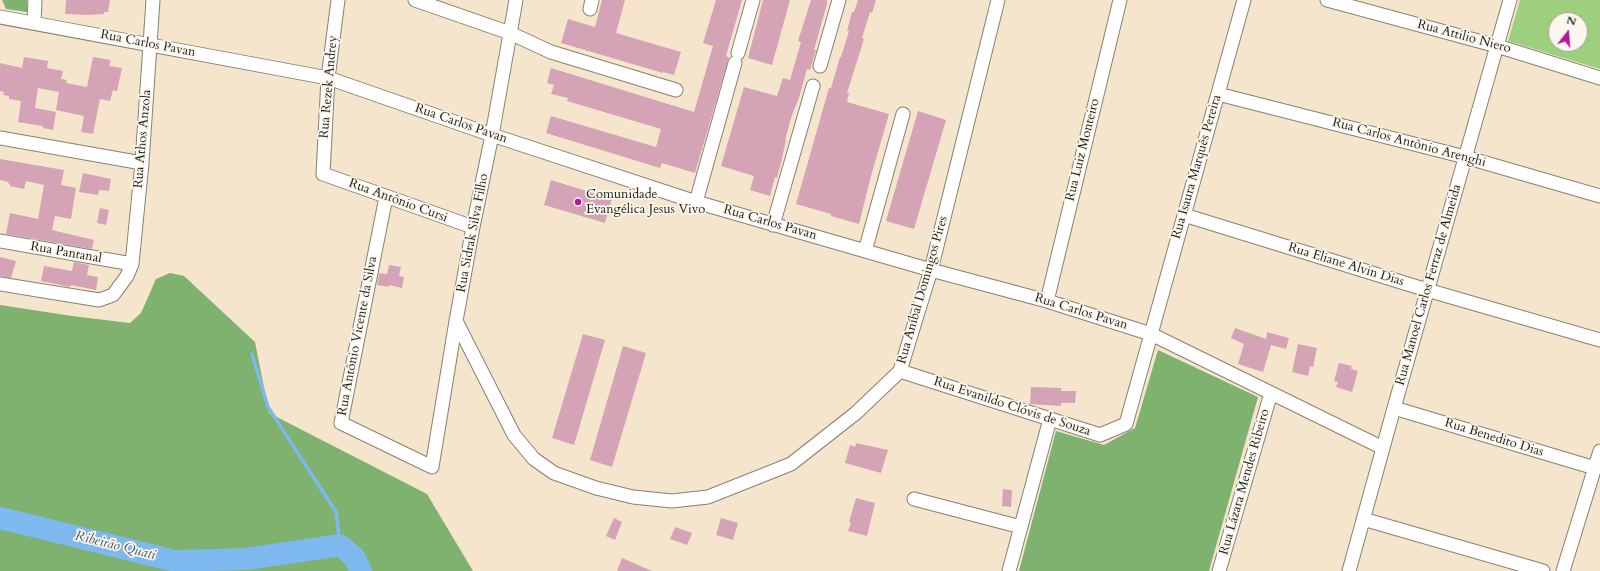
<!DOCTYPE html>
<meta charset="utf-8">
<style>
body{margin:0}
#map{position:relative;width:1600px;height:571px;overflow:hidden;background:#f5e5cd;font-family:Cardo,serif}
canvas{display:block}
.north{position:absolute;left:1548px;top:12px;width:40px;height:40px;box-sizing:border-box;background:#fbf7ec;border:1px solid #a29f99;border-radius:50%;rotate:17deg;font-size:11px;font-weight:700;line-height:16px;text-align:center;color:#1c1c1c}
.north::after{content:'';display:block;margin:auto;width:14px;height:18px;background:#b5179e;clip-path:polygon(50% 0,100% 100%,50% 72%,0 100%)}
</style>
<div id="map">
<canvas width="1600" height="571"></canvas>
<div class="north">N</div>
</div>
<script>
const c = document.querySelector('canvas').getContext('2d');
c.lineJoin = 'round';
function paint(path, color) { c.fillStyle = color; c.fill(path, 'evenodd'); }
const poly = rows => new Path2D(rows.map(r => 'M' + r).join(''));
function stroke(path, color, width, dash) { c.strokeStyle = color; c.lineWidth = width; c.lineCap = dash ? 'butt' : 'round'; c.setLineDash(dash || []); c.stroke(path); }
function write(font, color, halo, rows, align = 'center') {
  c.font = font + ' Cardo,serif'; c.lineWidth = 3.5; c.setLineDash([]); c.textBaseline = 'middle'; c.strokeStyle = halo; c.fillStyle = color; for (const [text, x, y, turn = 0] of rows) {
    c.save(); c.translate(x, y); c.rotate((+turn || 0) * Math.PI / 180); c.textAlign = isNaN(turn) ? turn : align; if (halo) c.strokeText(text, 0, 0); c.fillText(text, 0, 0); c.restore();
  }
}
paint(poly([
 [1520,0,1600,0,1600,69,1508,41],
 [1556,20,1580,20,1580,44,1556,44]
]), '#9ecf7f');
paint(poly([
 [2,0,27,0,27,12,6,9],
 [170,273,184,276,255,342,269,413,427,494,473,571,0,571,0,305,72,316,130,323,141,313,156,279],
 [1158,350,1258,397,1209,571,1019,571,1056,431,1104,445,1135,428]
]), '#7eb26e');
stroke(poly([
 [252,354,268,407,336,512,340,545]
]), '#7db8ef', 3.5);
stroke(poly([
 [0,518,175,561,247,559,340,545,354,557,361,571]
]), '#7db8ef', 22);
paint(poly([
 [66,0,110,0,108,12,104,12,104,14,86,15,65,14],
 [602,0,625,0,616,33,681,52,674,75,663,72,663,73,561,43,568,19,595,27],
 [716,0,742,0,726,56,729,57,695,173,662,163,660,168,546,133,551,116,656,147,661,129,567,101,568,98,551,94,554,85,547,83,551,68,694,112,713,46,703,43],
 [763,0,790,0,772,65,748,58],
 [811,0,827,0,827,4,814,50,816,50,810,70,807,69,799,98,792,115,785,140,786,140,781,163,777,178,775,177,770,196,750,190,754,176,721,166,744,87,777,96,783,78,790,80,801,42,798,41],
 [858,0,876,0,872,13,870,12,862,38,864,39,847,93,849,93,847,102,889,114,871,176,859,224,831,216,831,214,796,204,829,88,831,88,840,57,841,57,849,31,847,31,852,12,854,12],
 [24,57,48,61,47,68,63,71,61,79,67,80,66,83,87,87,93,57,111,60,109,66,122,68,117,91,113,90,110,101,100,99,93,134,81,132,84,116,56,110,59,92,38,88,35,108,56,112,53,130,43,128,43,126,18,122,21,101,9,99,9,96,3,95,4,92,0,91,0,63,22,68],
 [918,111,946,120,914,229,886,221],
 [0,159,64,170,61,185,76,188,71,219,55,216,52,230,94,240,92,249,6,234,10,213,38,219,44,185,26,181,24,189,10,186,10,184,8,183,8,182,0,180],
 [83,173,111,179,109,191,99,190,98,195,79,192],
 [551,180,612,199,605,223,544,205],
 [100,208,109,210,106,225,97,223],
 [0,257,16,261,11,278,0,276],
 [74,262,89,265,87,275,98,277,96,290,71,285,70,287,41,281,44,266,72,271],
 [389,265,401,267,399,276,404,277,402,288,389,285,389,287,377,285,379,273,387,274],
 [1235,328,1266,339,1267,332,1289,338,1286,349,1271,345,1263,372,1238,364,1244,344,1231,338],
 [583,334,605,340,574,445,552,438],
 [1298,344,1317,348,1313,367,1310,366,1308,376,1292,372],
 [623,346,646,353,612,467,590,460],
 [1339,363,1352,366,1351,369,1358,371,1352,392,1336,387,1338,382,1334,381],
 [1031,387,1061,388,1061,391,1076,391,1075,403,1061,403,1061,406,1030,404],
 [856,443,888,450,881,473,845,463,850,445,855,447],
 [1003,489,1012,490,1011,507,1002,506],
 [856,498,875,503,867,536,848,531,851,523,849,522],
 [614,518,622,522,615,540,606,536],
 [721,518,738,523,733,540,716,535],
 [675,527,692,533,687,545,670,539],
 [622,558,652,571,617,571]
]), '#d5a3b6');
const street = poly([
 [338,0,328,78,323,174,473,227],
 [415,0,510,33,551,52,676,90],
 [1327,0,1497,46,1600,78],
 [590,9,592,0],
 [0,17,328,78,492,135,696,202,931,270,1047,301,1151,334,1383,448],
 [34,22,35,0],
 [738,53,753,0],
 [820,66,839,0],
 [1218,94,1465,157,1600,196],
 [0,138,142,163],
 [386,197,341,423,432,467,456,321,473,227,492,135,516,0],
 [696,202,735,63],
 [1184,215,1427,290,1600,340],
 [773,225,813,86],
 [0,241,132,264],
 [865,251,903,114],
 [0,284,99,300,113,295,127,276,132,264,142,163,153,0],
 [1047,301,1120,0],
 [456,321,514,435,534,459,554,473,596,488,633,497,672,501,708,497,791,464,856,413,900,371,931,270,998,0],
 [900,371,1100,435,1126,424,1244,0],
 [1394,408,1595,468],
 [914,499,1021,527],
 [1363,519,1543,571],
 [1009,571,1050,419],
 [1219,571,1271,393],
 [1349,571,1394,408,1510,0],
 [1563,571,1600,451]
]);
stroke(street, '#888074', 15);
stroke(street, '#fff', 13);
for (const [x, y, r, color] of [
 [578,202,4,"#b5179e"]
]) { const dot = new Path2D(); dot.arc(x, y, r, 0, 2 * Math.PI); c.fillStyle = color; c.fill(dot); stroke(dot, '#fbf7ec', 1.5); }
write('13px', '#1c1c1c', '#fbf7ec', [
 ["Rua Attilio Niero",1464,37,15],
 ["Rua Carlos Pavan",148,44,11],
 ["Rua Rezek Andrey",329,87,-85],
 ["Rua Carlos Pavan",461,124,19],
 ["Rua Athos Anzola",143,139,-85],
 ["Rua Carlos Antônio Arenghi",1409,143,15],
 ["Rua Luiz Monteiro",1083,150,-76],
 ["Rua Isaura Marquês Pereira",1197,167,-74],
 ["Rua Antônio Cursi",398,201,20],
 ["Rua Carlos Pavan",770,223,16],
 ["Rua Sidrak Silva Filho",473,233,-79],
 ["Rua Pantanal",66,253,10],
 ["Rua Eliane Alvin Dias",1346,265,17],
 ["Rua Manoel Carlos Ferraz de Almeida",1429,285,-74],
 ["Rua Aníbal Domingos Pires",923,290,-74],
 ["Rua Carlos Pavan",1081,312,17],
 ["Rua Antônio Vicente da Silva",358,336,-79],
 ["Rua Evanildo Clóvis de Souza",1012,407,18],
 ["Rua Benedito Dias",1494,438,17],
 ["Rua Lázara Mendes Ribeiro",1245,482,-74]
]);
write('13px', '#1c1c1c', '#fbf7ec', [
 ["Comunidade",586,195],
 ["Evangélica Jesus Vivo",586,210]
], 'left');
write('italic 14px', '#435a70', '#fbf7ec', [
 ["Ribeirão Quati",115,546,14]
]);
</script>
